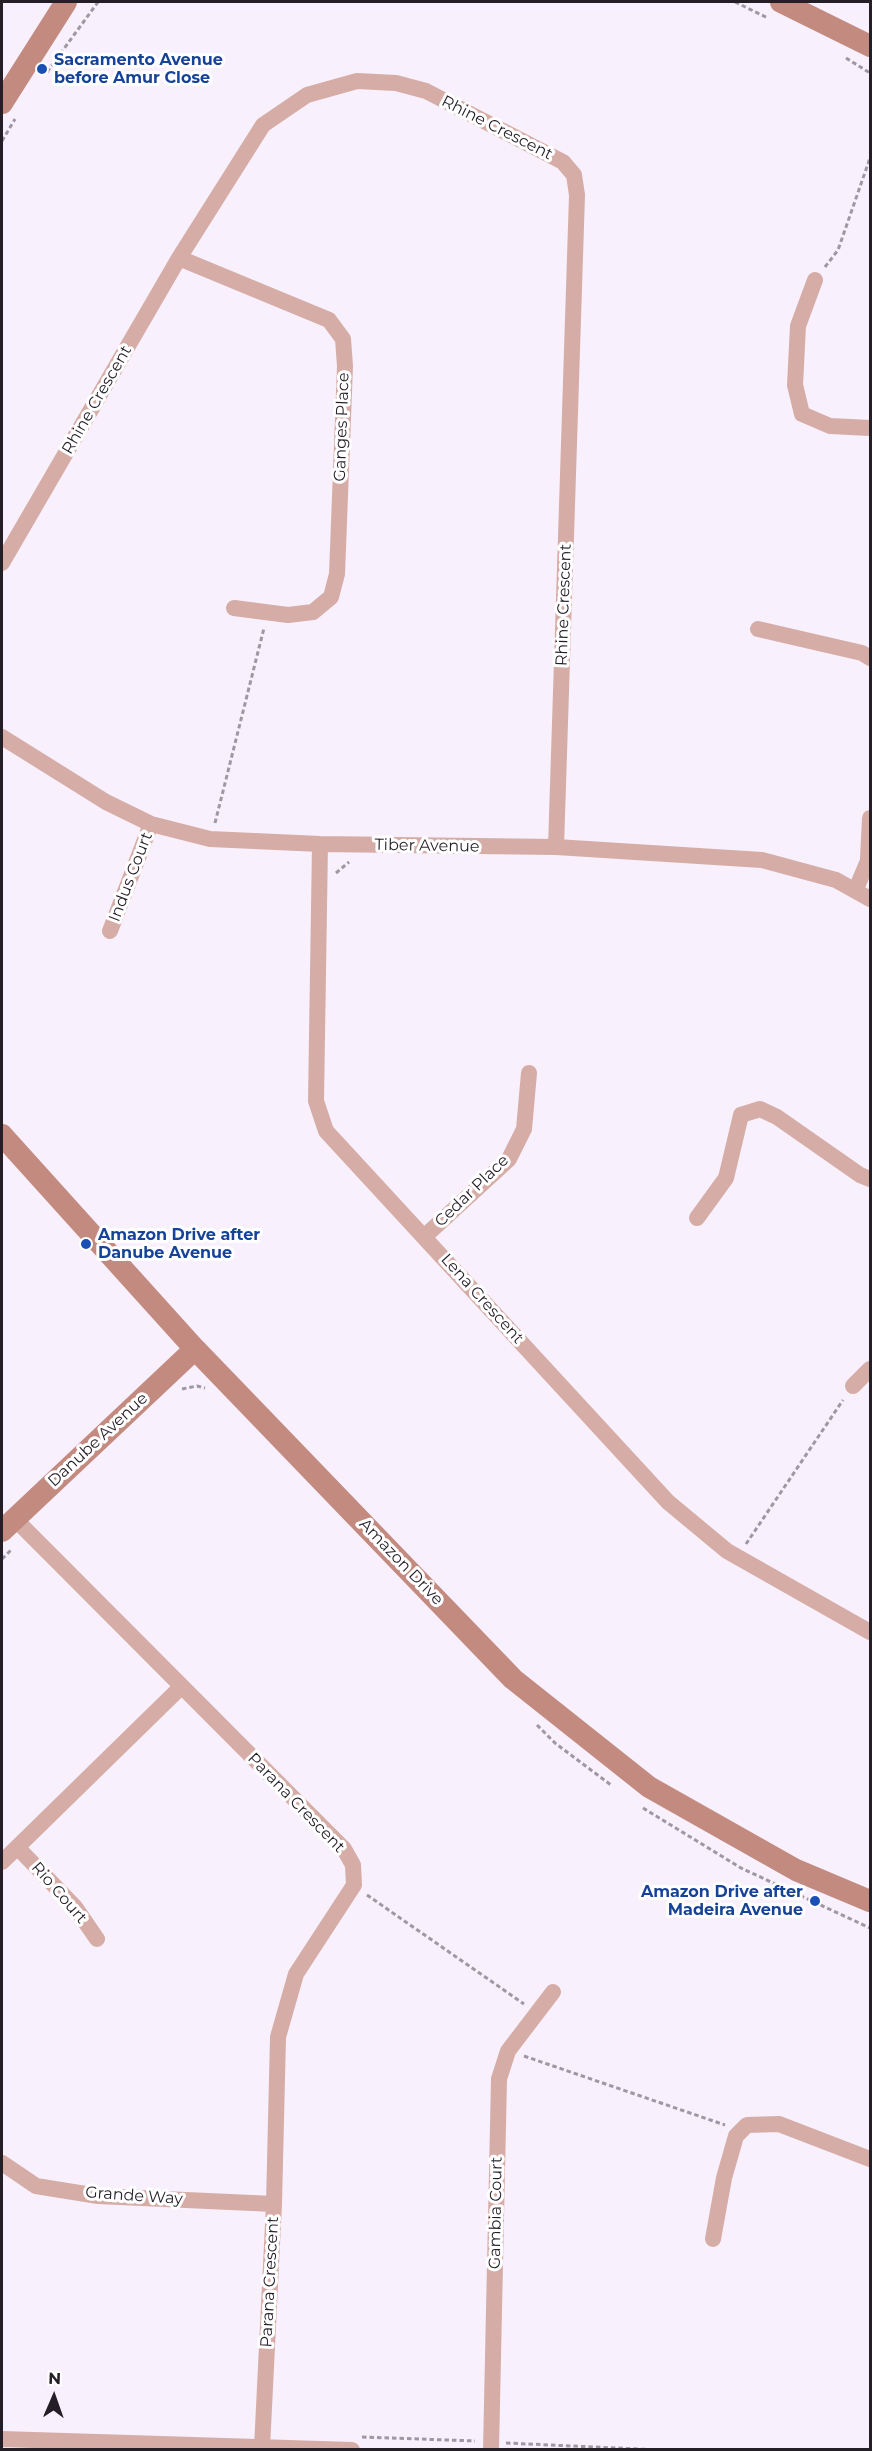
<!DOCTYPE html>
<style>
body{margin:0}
#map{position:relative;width:872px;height:2451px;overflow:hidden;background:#f8f0fd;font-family:Montserrat,sans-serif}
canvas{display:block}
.frame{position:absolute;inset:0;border:3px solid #241f27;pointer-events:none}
.north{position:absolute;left:24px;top:2367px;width:60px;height:60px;-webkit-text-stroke:4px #fff;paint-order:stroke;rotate:2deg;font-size:16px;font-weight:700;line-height:24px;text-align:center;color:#241f27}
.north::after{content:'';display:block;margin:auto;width:21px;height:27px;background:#241f27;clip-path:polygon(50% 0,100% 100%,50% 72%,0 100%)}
</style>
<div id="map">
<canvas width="872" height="2451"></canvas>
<div class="frame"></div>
<div class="north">N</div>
</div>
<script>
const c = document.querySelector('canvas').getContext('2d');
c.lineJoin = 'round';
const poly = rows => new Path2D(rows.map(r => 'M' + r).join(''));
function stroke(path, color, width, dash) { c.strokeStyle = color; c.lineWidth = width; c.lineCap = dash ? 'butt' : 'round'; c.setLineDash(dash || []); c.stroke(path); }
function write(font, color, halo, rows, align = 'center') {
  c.font = font + ' Montserrat,sans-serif'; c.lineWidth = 6; c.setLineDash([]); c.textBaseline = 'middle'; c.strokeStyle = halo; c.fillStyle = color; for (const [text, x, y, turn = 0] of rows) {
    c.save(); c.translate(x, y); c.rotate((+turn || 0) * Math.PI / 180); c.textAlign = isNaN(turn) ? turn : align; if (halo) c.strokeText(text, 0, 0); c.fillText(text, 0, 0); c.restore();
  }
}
stroke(poly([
 [735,2,768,18],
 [846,58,870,73],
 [47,72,98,2],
 [2,141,15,119],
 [825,267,838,250,870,158],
 [215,823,264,628],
 [336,873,349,862],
 [182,1389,197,1386,205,1388],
 [746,1544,843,1400],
 [2,1559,11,1550],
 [537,1725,555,1743,611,1785],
 [643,1808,741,1868,870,1928],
 [367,1895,524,2004],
 [524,2056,725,2125],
 [362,2437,475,2441],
 [506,2443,660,2450]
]), '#9f98a3', 3, [4.5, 3]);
stroke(poly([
 [179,258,329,320,343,339,345,366,337,574,331,597,313,612,288,615,234,608],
 [815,280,798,326,795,385,802,414,830,426,870,428],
 [2,563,179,258,263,125,307,95,357,81,396,83,426,91,563,162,574,175,577,195,556,847],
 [758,629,862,653,870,658],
 [2,737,106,802,151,824,210,839,320,844,556,847,762,860,836,880,870,899],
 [320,844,316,1101,326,1131,668,1502,727,1551,870,1632],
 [868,859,870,818],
 [856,889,870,856],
 [110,931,151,824],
 [697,1218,726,1178,741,1115,760,1109,777,1117,860,1175,870,1179],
 [425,1236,509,1159,524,1129,529,1073],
 [853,1386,870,1369],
 [15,1519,344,1849,353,1865,354,1885,296,1974,278,2037,274,2204,262,2448],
 [18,1848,75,1907,97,1939],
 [2,1862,181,1687],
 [2,2163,36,2186,98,2196,274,2204],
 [713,2239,724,2178,736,2136,747,2125,779,2124,870,2159],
 [2,2439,352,2450],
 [491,2450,499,2079,508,2051,553,1992]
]), '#d5ada6', 16);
stroke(poly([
 [781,2,870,46],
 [2,103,66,2],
 [2,1135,195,1349,513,1679,649,1787,796,1870,870,1901],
 [2,1531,195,1349]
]), '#c38a80', 22);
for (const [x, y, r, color] of [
 [42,69,6,"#1a4fb4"],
 [86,1244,6,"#1a4fb4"],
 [815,1901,6,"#1a4fb4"]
]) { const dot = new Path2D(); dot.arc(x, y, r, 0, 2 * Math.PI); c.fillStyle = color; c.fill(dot); stroke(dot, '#fff', 2); }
write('bold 16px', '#164399', '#fff', [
 ["Sacramento Avenue",54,60],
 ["before Amur Close",54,78],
 ["Amazon Drive after",98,1235],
 ["Danube Avenue",98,1253],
 ["Amazon Drive after",803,1892,"right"],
 ["Madeira Avenue",803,1910,"right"]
], 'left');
write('16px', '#241f27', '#fff', [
 ["Rhine Crescent",497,128,27],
 ["Rhine Crescent",97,400,-60],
 ["Ganges Place",342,427,-88],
 ["Rhine Crescent",564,605,-88],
 ["Tiber Avenue",427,846,1],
 ["Indus Court",131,877,-69],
 ["Cedar Place",472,1191,-44],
 ["Lena Crescent",482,1299,48],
 ["Danube Avenue",98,1440,-43],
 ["Amazon Drive",401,1562,46],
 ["Parana Crescent",296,1803,46],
 ["Rio Court",59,1893,49],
 ["Grande Way",134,2196,4],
 ["Gambia Court",496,2213,-89],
 ["Parana Crescent",270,2282,-87]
]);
</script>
